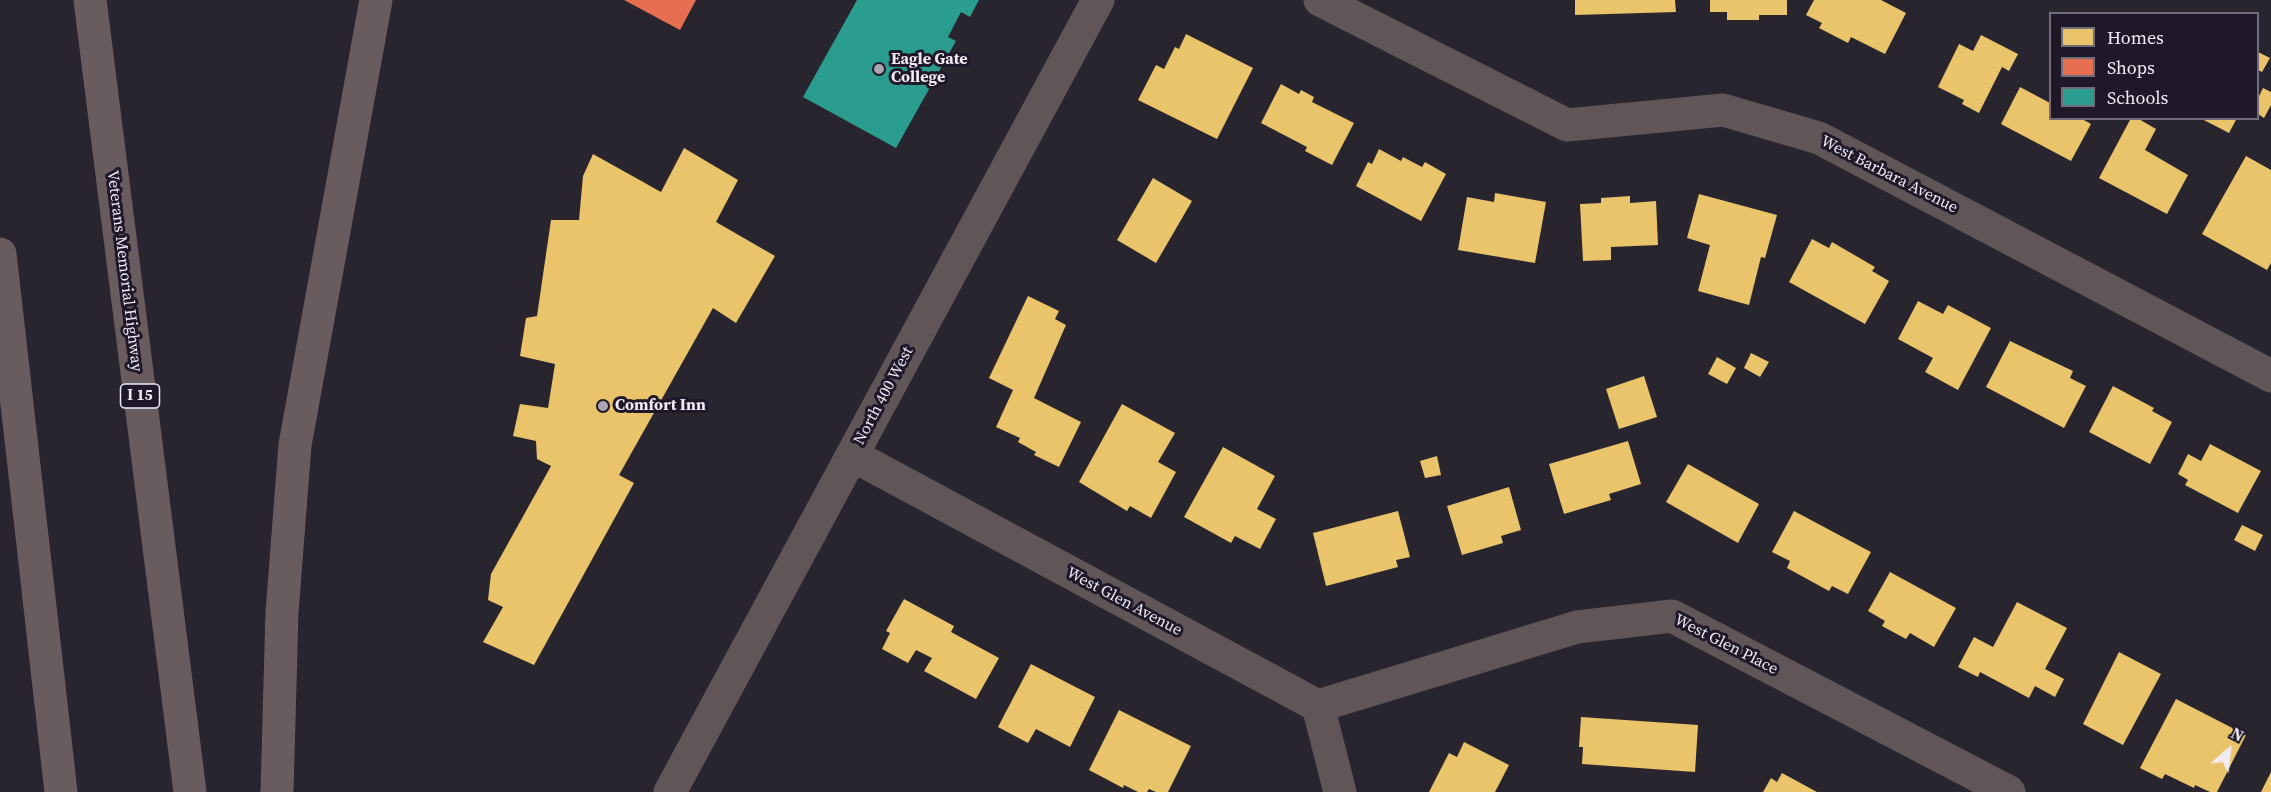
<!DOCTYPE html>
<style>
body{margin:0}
#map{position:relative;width:2271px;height:792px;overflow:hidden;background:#29252e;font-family:"Source Serif 4",serif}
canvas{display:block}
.legend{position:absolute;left:2049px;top:12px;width:210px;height:108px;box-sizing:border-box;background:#1f1828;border:2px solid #736c7b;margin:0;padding:8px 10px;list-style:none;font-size:18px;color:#f0ebf7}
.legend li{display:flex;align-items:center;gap:12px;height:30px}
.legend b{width:30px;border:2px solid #736c7b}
.north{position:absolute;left:2199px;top:720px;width:60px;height:60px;-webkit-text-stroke:4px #1f1828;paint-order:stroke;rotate:28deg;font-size:16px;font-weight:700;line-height:24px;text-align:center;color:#f0ebf7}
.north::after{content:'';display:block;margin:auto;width:21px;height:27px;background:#f0ebf7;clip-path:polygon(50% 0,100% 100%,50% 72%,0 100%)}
</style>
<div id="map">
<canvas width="2271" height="792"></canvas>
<ul class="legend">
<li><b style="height:16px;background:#e9c46a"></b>Homes</li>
<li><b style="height:16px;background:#e76f51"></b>Shops</li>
<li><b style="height:16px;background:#2a9d8f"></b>Schools</li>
</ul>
<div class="north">N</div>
</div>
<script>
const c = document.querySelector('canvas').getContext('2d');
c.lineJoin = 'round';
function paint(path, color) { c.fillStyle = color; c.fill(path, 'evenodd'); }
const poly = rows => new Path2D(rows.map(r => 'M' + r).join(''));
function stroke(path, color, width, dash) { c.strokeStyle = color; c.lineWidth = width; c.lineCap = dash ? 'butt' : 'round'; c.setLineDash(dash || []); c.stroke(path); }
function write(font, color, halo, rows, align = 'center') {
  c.font = font + ' "Source Serif 4",serif'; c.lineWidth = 6; c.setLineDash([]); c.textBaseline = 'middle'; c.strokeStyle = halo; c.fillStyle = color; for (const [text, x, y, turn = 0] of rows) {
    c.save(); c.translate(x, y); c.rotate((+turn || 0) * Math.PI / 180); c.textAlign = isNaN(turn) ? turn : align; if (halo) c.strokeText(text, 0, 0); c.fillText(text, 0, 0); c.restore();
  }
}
paint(poly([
 [1575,0,1675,0,1676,12,1575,15],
 [1710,0,1787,0,1787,15,1759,15,1759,20,1727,20,1727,12,1710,12],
 [1814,0,1881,0,1906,13,1885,54,1851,37,1848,43,1819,28,1822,23,1806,15],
 [1186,34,1253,68,1217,139,1138,100,1156,65,1164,69,1175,47,1179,49],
 [1981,35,2018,54,2009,71,2002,67,1979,113,1962,104,1964,100,1938,87,1959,44,1973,51],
 [2258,52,2270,58,2262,72,2258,70],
 [1281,84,1299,94,1301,90,1314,97,1312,102,1354,123,1332,165,1305,151,1307,147,1261,123],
 [2020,87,2050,103,2050,118,2080,118,2091,124,2071,161,2001,124],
 [2263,88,2271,92,2271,105,2264,118,2258,114,2258,98],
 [2131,118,2137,118,2156,129,2145,150,2188,175,2167,214,2099,178],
 [2200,118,2237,118,2229,133],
 [684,148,738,180,716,222,775,256,736,323,713,308,619,475,634,483,534,665,483,642,503,607,488,600,491,574,551,466,537,459,536,441,513,436,520,404,548,408,555,364,520,356,526,318,537,316,551,220,579,220,583,176,593,154,661,192],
 [1379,149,1401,161,1403,157,1422,167,1425,162,1446,174,1421,221,1356,186,1368,162,1372,164],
 [2246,156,2271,170,2271,263,2267,270,2202,234],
 [1153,178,1192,201,1156,263,1117,240],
 [1495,193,1546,202,1535,263,1458,250,1467,197,1494,202],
 [1699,194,1777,215,1765,258,1761,257,1749,305,1698,291,1710,245,1687,238],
 [1630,196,1630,203,1656,201,1658,245,1611,247,1611,260,1583,261,1580,204,1601,203,1601,198],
 [1812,239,1829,248,1832,242,1875,267,1872,271,1889,281,1865,324,1789,282],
 [1028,296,1059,311,1055,319,1066,325,1034,398,1081,422,1059,467,1034,455,1036,452,1018,442,1020,438,996,427,1013,390,989,378],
 [1918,301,1943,314,1948,305,1991,328,1958,390,1925,372,1933,358,1898,339],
 [2010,341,2073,371,2070,378,2086,386,2064,428,1986,387],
 [1751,353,1769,362,1760,377,1744,368],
 [1717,357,1736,368,1727,384,1708,374],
 [1644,376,1657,417,1619,429,1606,389],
 [2113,386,2154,408,2152,411,2172,422,2150,464,2089,432],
 [1122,404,1175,433,1158,462,1176,472,1151,518,1130,506,1127,511,1079,482],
 [1628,441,1641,484,1609,494,1611,500,1564,514,1549,464],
 [2210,444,2261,471,2238,513,2185,485,2188,480,2178,474,2188,454,2201,461],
 [1223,447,1275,476,1257,509,1276,519,1260,549,1235,536,1231,543,1184,517],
 [1437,456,1441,475,1425,478,1420,461],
 [1688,464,1759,504,1738,543,1666,502],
 [1509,487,1521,530,1501,536,1503,543,1462,555,1447,506],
 [1398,511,1410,557,1396,560,1398,567,1326,586,1313,533],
 [1794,511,1871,552,1848,594,1832,586,1829,591,1787,568,1790,561,1772,552],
 [2242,525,2263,535,2255,551,2234,540],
 [1890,572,1956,608,1934,647,1910,633,1906,639,1882,626,1885,621,1868,611],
 [904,599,954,626,951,632,999,658,976,699,924,671,932,658,916,650,908,663,882,649,890,633,886,631],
 [2017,602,2067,628,2045,669,2064,679,2055,697,2035,686,2029,698,1980,672,1978,677,1958,667,1974,637,1993,647],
 [2119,652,2161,674,2123,745,2083,724],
 [1031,664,1095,697,1070,747,1036,729,1028,743,998,727],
 [2176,699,2246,735,2217,792,2210,792,2195,785,2194,788,2165,774,2162,779,2140,768],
 [1119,710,1191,746,1168,792,1156,792,1149,789,1147,792,1138,792,1124,785,1123,788,1089,770],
 [1581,717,1698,725,1695,772,1582,764,1583,747,1579,747],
 [1464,742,1509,765,1495,792,1429,792,1449,753,1457,757],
 [2271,772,2271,792,2261,792],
 [1782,773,1817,792,1763,792,1771,778,1777,782]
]), '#e9c46a');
paint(poly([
 [624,0,696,0,680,30]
]), '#e76f51');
paint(poly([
 [857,0,979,0,970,17,961,12,948,37,956,41,896,148,803,97]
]), '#2a9d8f');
stroke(poly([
 [1320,0,1567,125,1723,110,1819,138,2271,376],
 [852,455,1318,706,1340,792],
 [1318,706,1577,627,1672,616,2009,792],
 [670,792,1098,0]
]), '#605658', 33);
stroke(poly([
 [90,0,190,792],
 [0,254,61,792],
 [277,792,282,612,295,445,376,0]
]), '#695c5f', 33);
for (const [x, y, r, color] of [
 [879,69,6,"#aaa6b1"],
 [603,406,6,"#aaa6b1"]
]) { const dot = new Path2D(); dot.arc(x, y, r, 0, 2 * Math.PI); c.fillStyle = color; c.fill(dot); stroke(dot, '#1f1828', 2); }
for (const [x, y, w] of [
 [140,396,39]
]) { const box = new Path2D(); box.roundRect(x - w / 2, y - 12, w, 24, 4.5); c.fillStyle = '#1f1828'; c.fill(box); stroke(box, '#f0ebf7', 1.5); }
write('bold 15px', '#f0ebf7', null, [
 ["I 15",140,396]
]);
write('bold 16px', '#f0ebf7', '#1f1828', [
 ["Eagle Gate",891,60],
 ["College",891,78],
 ["Comfort Inn",615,406]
], 'left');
write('16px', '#f0ebf7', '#1f1828', [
 ["West Barbara Avenue",1889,175,27],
 ["Veterans Memorial Highway",124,271,83],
 ["North 400 West",884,396,-62],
 ["West Glen Avenue",1124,602,28],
 ["West Glen Place",1726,645,27]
]);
</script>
